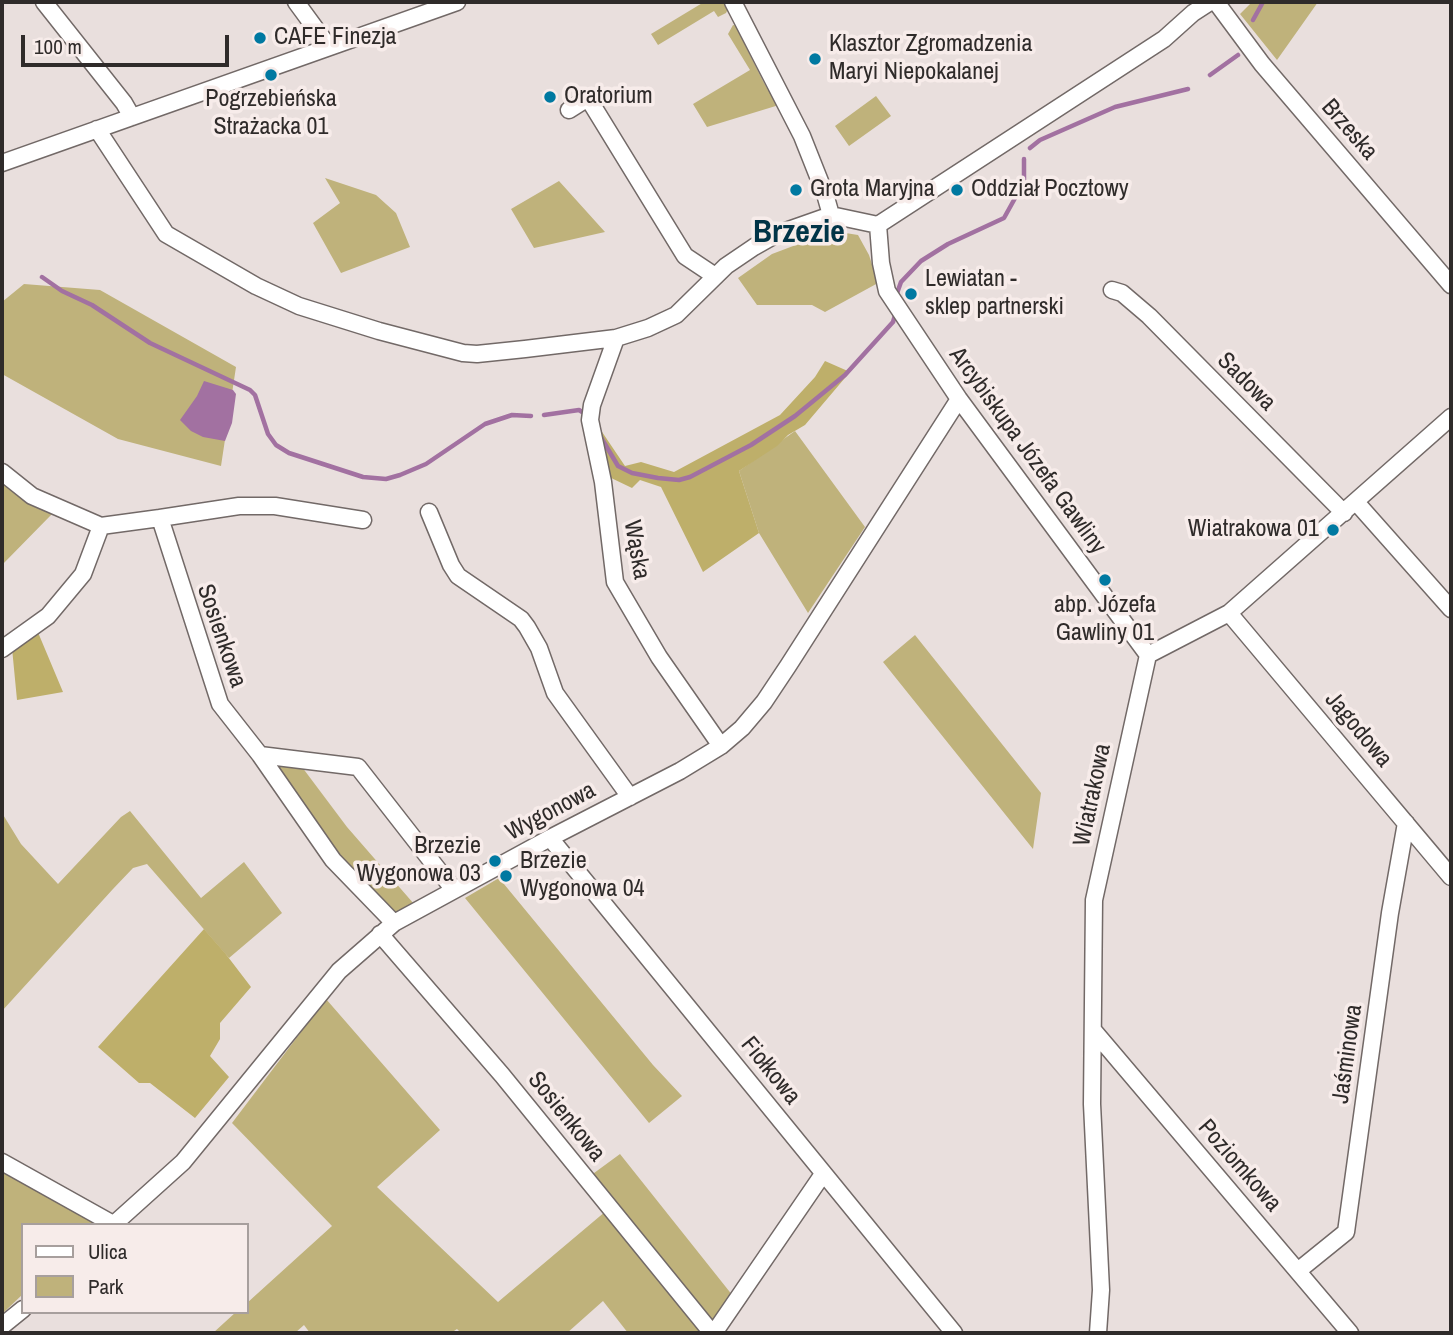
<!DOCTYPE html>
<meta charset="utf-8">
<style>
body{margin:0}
#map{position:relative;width:1453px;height:1335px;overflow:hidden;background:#e9dfdd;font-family:"Archivo Narrow",sans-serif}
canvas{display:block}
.frame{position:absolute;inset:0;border:4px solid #2f2b2a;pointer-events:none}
.legend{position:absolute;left:21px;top:1223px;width:228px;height:91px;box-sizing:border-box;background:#f7ecea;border:2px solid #a79f9d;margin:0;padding:9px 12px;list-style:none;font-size:21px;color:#2f2b2a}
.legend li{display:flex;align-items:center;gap:14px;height:35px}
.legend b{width:35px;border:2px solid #a79f9d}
.scale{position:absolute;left:21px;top:35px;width:208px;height:32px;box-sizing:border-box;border:4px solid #2f2b2a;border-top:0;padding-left:9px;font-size:21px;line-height:24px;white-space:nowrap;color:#2f2b2a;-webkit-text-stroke:5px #f7ecea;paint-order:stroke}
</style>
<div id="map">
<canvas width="1453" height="1335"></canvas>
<div class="frame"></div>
<ul class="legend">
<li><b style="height:9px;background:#fff"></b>Ulica</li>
<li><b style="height:19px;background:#bfb27b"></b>Park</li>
</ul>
<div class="scale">100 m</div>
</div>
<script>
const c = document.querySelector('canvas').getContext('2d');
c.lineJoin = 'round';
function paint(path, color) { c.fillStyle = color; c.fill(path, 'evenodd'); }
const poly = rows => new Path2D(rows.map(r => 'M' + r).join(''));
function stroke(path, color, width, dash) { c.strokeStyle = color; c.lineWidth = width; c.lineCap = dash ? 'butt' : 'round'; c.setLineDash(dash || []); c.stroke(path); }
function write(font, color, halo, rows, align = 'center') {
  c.font = font + ' "Archivo Narrow",sans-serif'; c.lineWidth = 7; c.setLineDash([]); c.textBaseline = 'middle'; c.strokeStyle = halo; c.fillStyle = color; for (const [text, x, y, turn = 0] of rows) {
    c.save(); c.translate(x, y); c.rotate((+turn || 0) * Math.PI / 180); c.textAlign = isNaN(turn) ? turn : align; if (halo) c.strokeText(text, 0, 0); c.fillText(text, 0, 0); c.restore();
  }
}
paint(poly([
 [704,2,726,2,728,9,726,13,718,17,714,11,658,45,651,34],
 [1252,2,1318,2,1277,60,1240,14],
 [733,25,738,26,747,36,745,45,763,81,768,90,775,92,779,105,707,127,693,104,750,70,728,34],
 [876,96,891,116,849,146,835,126],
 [325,178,376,195,396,213,410,247,341,273,313,223,340,203],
 [559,181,605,232,534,248,511,209],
 [833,231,858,235,869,255,878,283,825,312,812,305,757,305,738,278,772,254],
 [24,284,100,290,236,367,221,466,118,439,2,374,2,302],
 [795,431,865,527,808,613,759,533,739,471],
 [2,483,29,503,52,514,2,565],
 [915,635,1041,793,1033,849,883,662],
 [279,763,302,767,347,827,414,904,395,916,344,864,278,772],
 [130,811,201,898,244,862,282,913,229,958,147,864,133,868,113,889,2,1011,2,813,21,844,58,884,121,817],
 [499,878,653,1065,682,1096,649,1123,465,898],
 [326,999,440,1130,377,1187,498,1302,606,1211,704,1333,628,1333,603,1301,567,1333,461,1333,457,1329,451,1333,310,1333,304,1325,295,1333,213,1333,236,1312,247,1312,247,1303,332,1226,232,1123],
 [620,1154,733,1296,710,1324,590,1176],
 [7,1170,99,1223,97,1225,23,1225,23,1294,2,1314,2,1176]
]), '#bfb27b');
paint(poly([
 [825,361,850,372,805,425,788,435,777,446,739,471,759,533,703,572,661,487,640,480,632,488,607,476,596,423,625,466,641,462,674,472,780,415,815,377],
 [37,630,63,692,17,700,12,648],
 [204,929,225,953,251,987,220,1023,220,1039,210,1056,229,1077,195,1118,150,1083,139,1083,98,1047]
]), '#beaf6a');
paint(poly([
 [204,381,233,390,236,394,232,423,225,441,203,437,191,431,180,420,197,396]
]), '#a271a1');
stroke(poly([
 [1253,20,1263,2],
 [1210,75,1238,55],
 [1030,148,1040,140,1115,107,1188,89],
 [42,277,62,291,92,305,150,343,250,390,255,395,268,434,276,445,289,453,363,477,386,479,400,475,426,464,485,424,512,415,531,416],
 [896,296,901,282,921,261,948,244,1004,218,1024,182,1024,159],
 [544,415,579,410,587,415],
 [599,434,618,466,632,473,658,478,679,480,690,477,751,445,795,416,845,375,893,322,896,312]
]), '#a271a1', 4.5);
const minor = poly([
 [44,2,124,103,132,117],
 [296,2,329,47],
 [733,2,802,136,825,194,831,215],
 [1216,2,1262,64,1451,285],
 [569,110,588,98,685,256,715,276],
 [97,129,166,234,256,286,299,306,379,331,463,353,477,354,525,349,616,338,648,328,676,315,726,266,754,247,777,234,831,215,878,225,1164,39,1193,13,1210,2],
 [2,163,457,2],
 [878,225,881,263,887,291,959,399,1148,655],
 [1112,290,1122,293,1149,316,1344,513],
 [616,338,592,405,590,420,603,482,615,582,659,657,721,746],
 [2,472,32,496,101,526,160,518,220,704,260,755,333,860,394,923],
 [1356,502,1451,609],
 [429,512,451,565,458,576,521,619,527,627,539,648,555,693,630,797],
 [160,518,239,506,275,506,363,520],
 [1229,613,1451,877],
 [2,649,48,616,83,574,101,526],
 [260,755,358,767,454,890],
 [550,838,954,1333],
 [380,934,502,1075,712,1333],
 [1093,1030,1350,1333],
 [2,1162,113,1224],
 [113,1225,183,1162,339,971,394,923,550,838,680,771,721,746,742,728,764,702,788,666,959,399],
 [1299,1270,1346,1232,1390,913,1406,823],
 [2,1326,23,1309],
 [714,1333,823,1174],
 [1098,1333,1101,1290,1092,1104,1094,900,1148,655,1229,613,1451,417]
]);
stroke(minor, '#726967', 19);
stroke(minor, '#fff', 16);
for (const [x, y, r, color] of [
 [260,38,7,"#0079a1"],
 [815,59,7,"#0079a1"],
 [271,75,7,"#0079a1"],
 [550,97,7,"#0079a1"],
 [796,190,7,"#0079a1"],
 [957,190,7,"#0079a1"],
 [911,294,7,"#0079a1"],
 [1333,530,7,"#0079a1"],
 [1105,580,7,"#0079a1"],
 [495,861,7,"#0079a1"],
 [506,876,7,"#0079a1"]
]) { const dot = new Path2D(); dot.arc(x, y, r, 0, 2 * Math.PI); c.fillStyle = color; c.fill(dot); stroke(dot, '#f7ecea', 2.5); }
write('24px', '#2f2b2a', '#f7ecea', [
 ["CAFE Finezja",274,38],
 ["Klasztor Zgromadzenia",829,45],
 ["Maryi Niepokalanej",829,73],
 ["Oratorium",564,97],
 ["Pogrzebieńska",271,100,"center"],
 ["Strażacka 01",271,128,"center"],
 ["Grota Maryjna",810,190],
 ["Oddział Pocztowy",971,190],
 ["Lewiatan -",925,280],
 ["sklep partnerski",925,308],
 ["Wiatrakowa 01",1319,530,"right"],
 ["abp. Józefa",1105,606,"center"],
 ["Gawliny 01",1105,634,"center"],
 ["Brzezie",481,847,"right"],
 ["Wygonowa 03",481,875,"right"],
 ["Brzezie",520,862],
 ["Wygonowa 04",520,890]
], 'left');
write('24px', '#2f2b2a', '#f7ecea', [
 ["Brzeska",1349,130,49],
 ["Sadowa",1246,382,45],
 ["Arcybiskupa Józefa Gawliny",1027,451,54],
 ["Wąska",636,550,80],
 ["Sosienkowa",221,636,71],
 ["Jagodowa",1358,730,50],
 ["Wiatrakowa",1093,795,-78],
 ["Wygonowa",551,812,-28],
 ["Jaśminowa",1348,1054,-82],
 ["Fiołkowa",770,1071,51],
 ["Sosienkowa",566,1117,51],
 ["Poziomkowa",1239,1166,49]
]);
write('bold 32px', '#013447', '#f7ecea', [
 ["Brzezie",799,233]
]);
</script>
